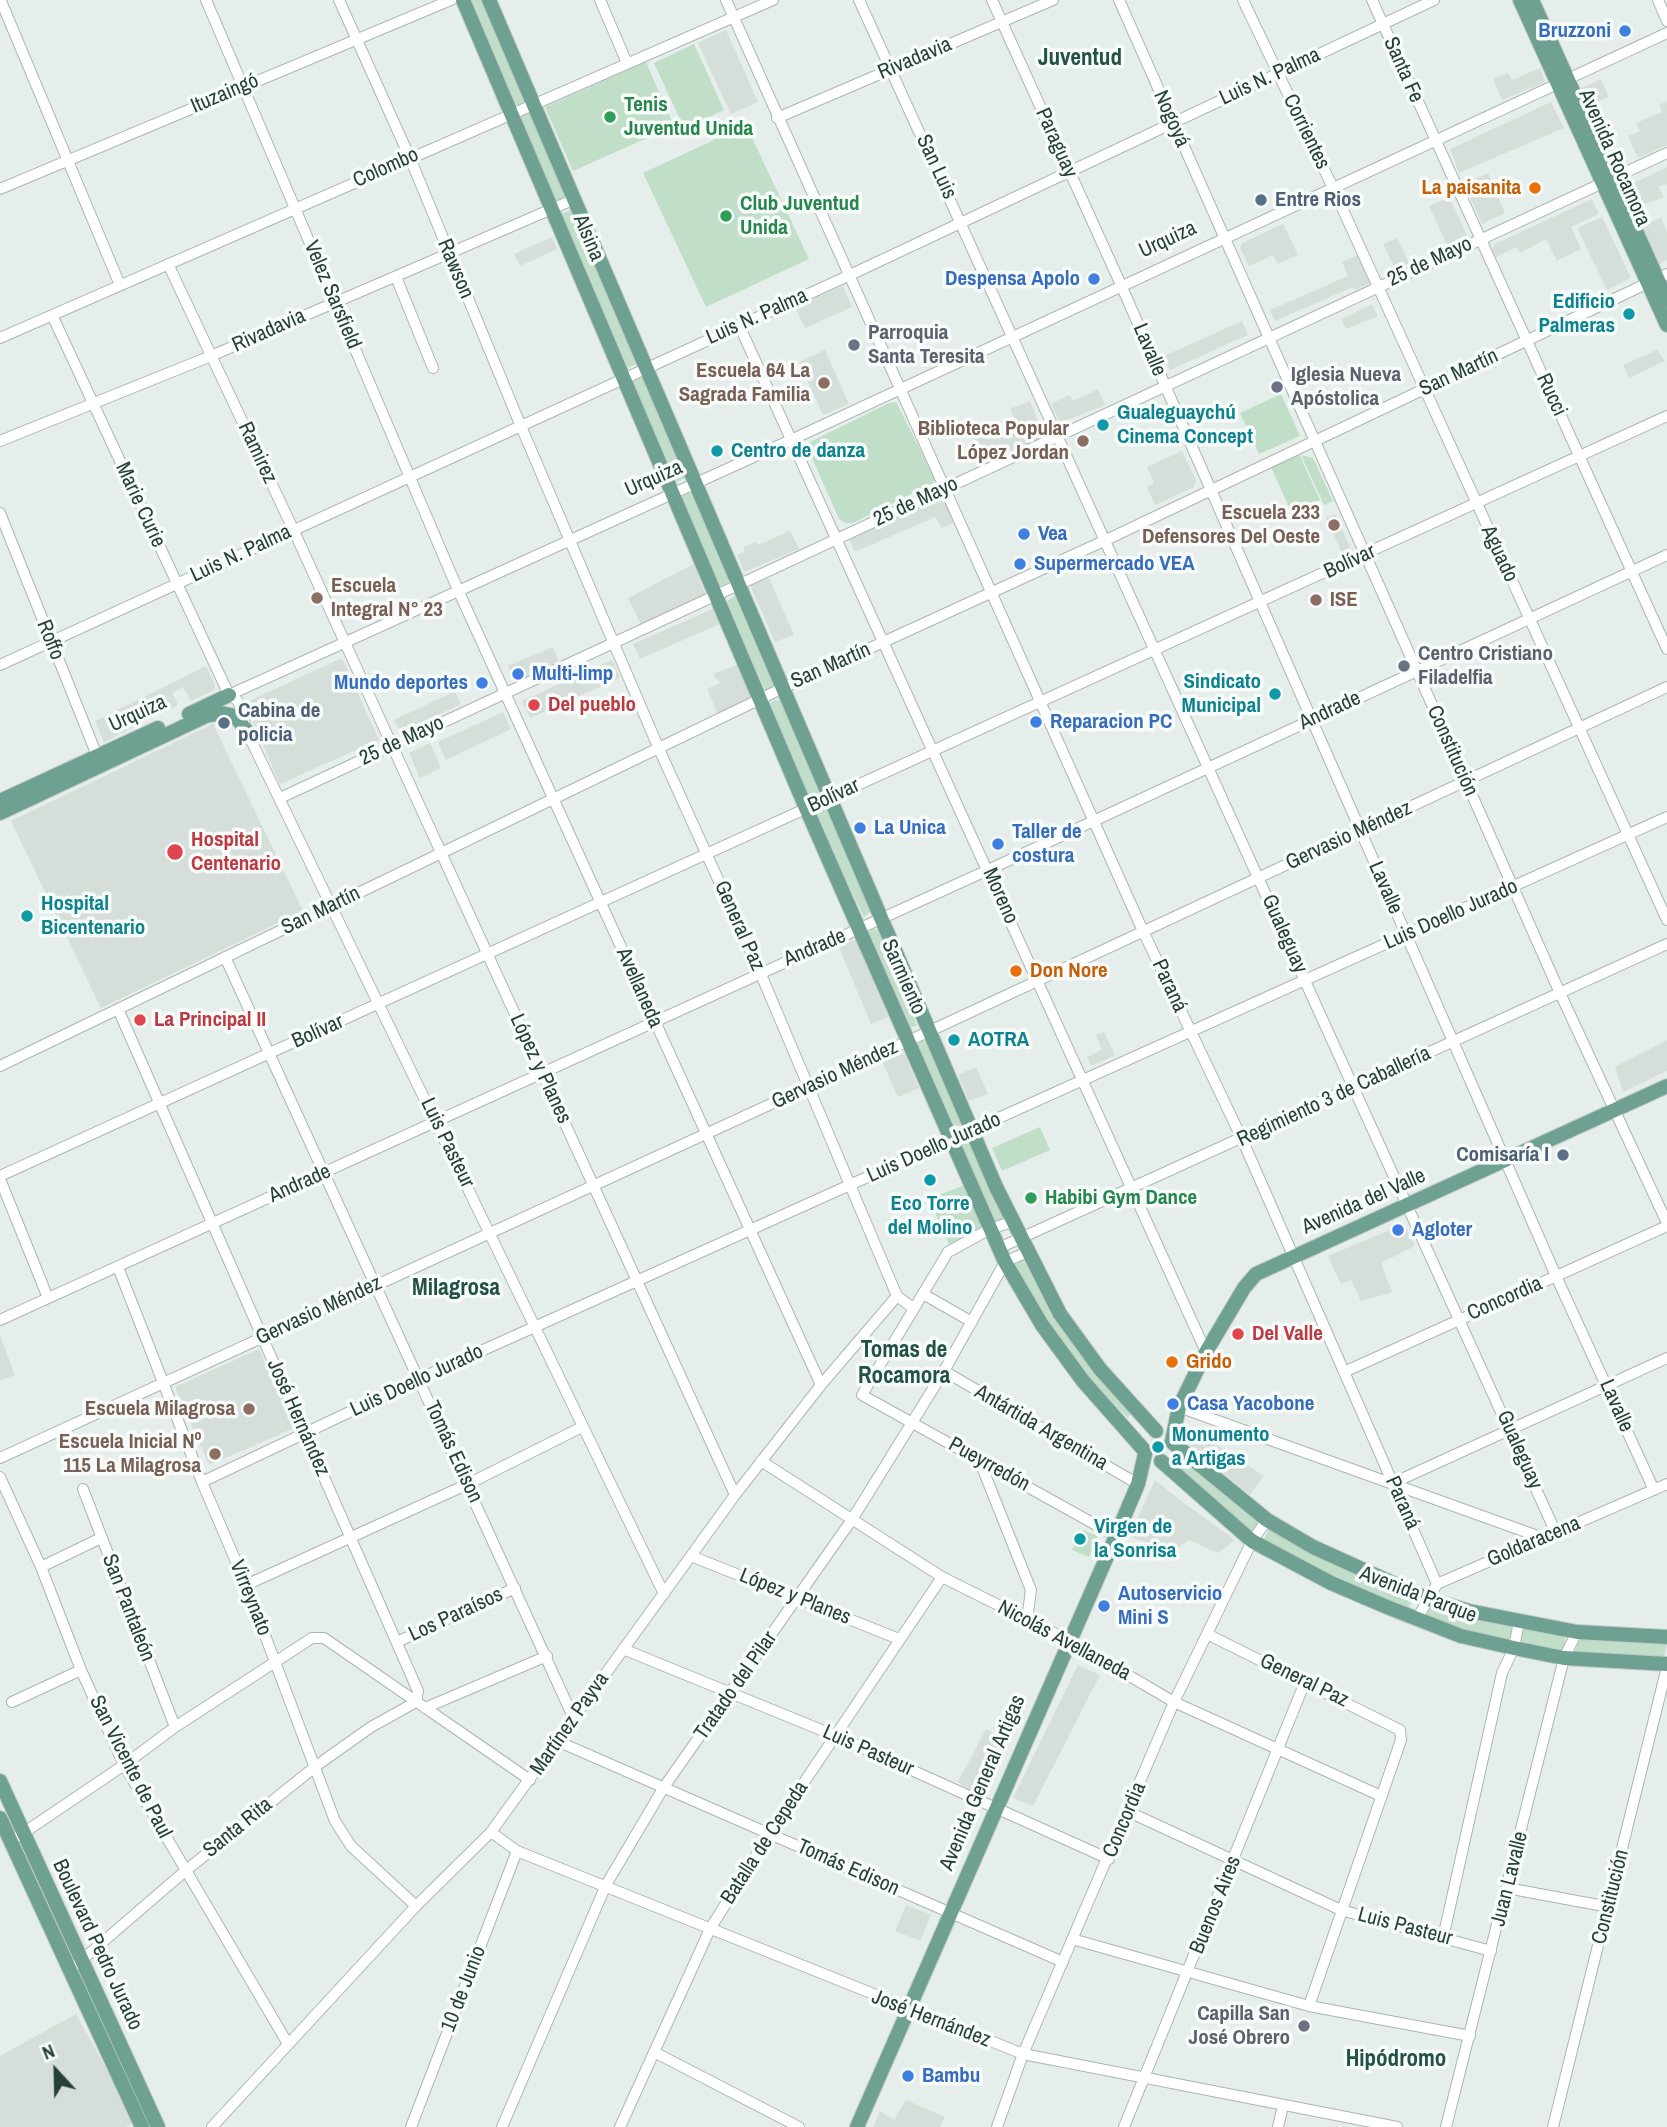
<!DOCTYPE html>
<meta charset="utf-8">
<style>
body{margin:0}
#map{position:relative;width:1667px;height:2127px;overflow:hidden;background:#e6eeeb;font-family:"Archivo Narrow",sans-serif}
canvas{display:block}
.north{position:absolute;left:21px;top:2036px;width:70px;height:70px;-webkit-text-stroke:5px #f7fbf9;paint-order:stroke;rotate:338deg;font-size:19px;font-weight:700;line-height:28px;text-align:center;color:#264038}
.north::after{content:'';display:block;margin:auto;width:24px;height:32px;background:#264038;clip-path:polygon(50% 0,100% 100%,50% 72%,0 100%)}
</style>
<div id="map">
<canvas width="1667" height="2127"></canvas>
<div class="north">N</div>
</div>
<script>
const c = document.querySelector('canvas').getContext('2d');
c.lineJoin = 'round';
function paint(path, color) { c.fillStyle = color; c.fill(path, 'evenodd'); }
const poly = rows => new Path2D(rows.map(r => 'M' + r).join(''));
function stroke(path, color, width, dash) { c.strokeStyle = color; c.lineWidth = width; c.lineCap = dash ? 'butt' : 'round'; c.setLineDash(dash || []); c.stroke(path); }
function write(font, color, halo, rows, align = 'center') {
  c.font = font + ' "Archivo Narrow",sans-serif'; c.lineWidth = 7; c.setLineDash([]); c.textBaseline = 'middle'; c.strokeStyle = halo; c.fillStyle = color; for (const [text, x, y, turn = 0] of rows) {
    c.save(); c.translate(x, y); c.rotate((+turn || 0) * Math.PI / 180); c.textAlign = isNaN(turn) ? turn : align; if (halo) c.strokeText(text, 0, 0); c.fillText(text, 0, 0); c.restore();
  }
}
paint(poly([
 [726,30,758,102,731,114,698,43],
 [1540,68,1545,82,1502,100,1493,79,1508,73,1512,80],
 [1601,79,1609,97,1586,107,1578,90],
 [1667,101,1667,145,1638,158,1628,136,1640,131,1636,123,1662,112,1659,105],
 [1551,102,1564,128,1459,173,1450,149],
 [1667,167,1667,184,1658,187,1664,197,1635,208,1625,187],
 [1488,173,1505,213,1482,224,1464,184],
 [1449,197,1467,235,1447,245,1429,206],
 [1592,199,1599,214,1571,227,1581,249,1557,261,1546,239,1520,253,1517,247,1496,257,1492,249,1495,244],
 [1602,217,1631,278,1607,290,1577,228],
 [1661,218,1667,233,1667,260,1659,264,1642,226],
 [1283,224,1298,255,1278,264,1273,255,1249,266,1240,248,1242,243],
 [552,237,557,249,520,266,514,254],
 [1397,238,1409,263,1395,269,1383,244],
 [1358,255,1371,283,1355,290,1353,287,1275,321,1270,310,1348,276,1342,262],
 [843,286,852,307,805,328,795,307],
 [1372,304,1378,316,1346,329,1341,319],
 [1242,321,1248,335,1170,370,1164,356],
 [825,350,849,404,823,415,799,362],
 [1657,350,1665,361,1629,378,1623,365],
 [1098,389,1105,405,1060,423,1051,404,1069,395,1073,401],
 [1030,401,1044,436,987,462,970,428,980,421,988,440,1018,425,1010,409],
 [1182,451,1196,480,1194,487,1155,505,1147,487,1154,483,1147,467],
 [946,496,958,521,942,528,935,517,855,552,849,539],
 [1335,514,1351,549,1342,553,1326,518],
 [790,531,799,549,744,572,737,555,745,552,743,547,756,542,758,545],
 [694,564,705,594,641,625,628,598],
 [769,578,794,635,775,642,750,585],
 [717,607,724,622,640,659,633,644],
 [553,647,559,662,515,681,508,666],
 [342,658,379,740,280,784,245,703],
 [612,660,620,678,530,718,522,701],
 [739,664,754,695,718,714,707,689,720,683,713,674],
 [206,666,215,685,214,690,191,701,183,687,172,693,178,705,104,742,95,721],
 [455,691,461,704,401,733,394,720],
 [503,712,511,729,446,760,438,742],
 [213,724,303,911,101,1008,11,821],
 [430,743,441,768,420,778,409,753],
 [856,939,888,1017,871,1024,839,947],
 [1104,1032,1115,1055,1091,1066,1087,1057,1102,1050,1096,1035],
 [1667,1040,1667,1071,1623,1092,1615,1067],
 [900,1053,905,1055,919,1088,898,1097,882,1061],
 [976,1067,988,1094,969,1101,958,1075],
 [1404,1224,1415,1246,1381,1263,1392,1292,1361,1301,1351,1280,1341,1284,1328,1256],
 [0,1336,15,1375,0,1381],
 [259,1349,294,1428,209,1465,175,1387],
 [1193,1429,1264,1476,1250,1495,1186,1442],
 [1155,1480,1181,1501,1235,1540,1218,1553,1189,1540,1171,1552,1129,1536],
 [1078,1665,1100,1675,1033,1806,1013,1798],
 [986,1729,1006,1740,983,1799,958,1782],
 [906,1905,931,1915,920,1941,895,1931],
 [76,2014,136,2122,126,2127,0,2127,0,2056],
 [906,2100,945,2117,940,2127,873,2127,880,2111,894,2120]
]), '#d5ded9');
paint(poly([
 [468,0,483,0,527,102,515,107],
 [694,44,724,110,684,128,654,63],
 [646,62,674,126,573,171,545,107],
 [531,111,568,197,557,202,519,117],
 [746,125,809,259,706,307,643,173],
 [574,209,639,363,628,368,561,214],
 [644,376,688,477,676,482,632,381],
 [1281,394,1300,436,1259,454,1240,413],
 [896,402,935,479,933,483,853,523,845,523,839,519,806,444,889,403],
 [1299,454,1320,500,1291,512,1271,467],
 [1301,455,1313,458,1333,501,1324,505],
 [688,492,694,495,730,580,723,587,718,585,681,498],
 [733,597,738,598,776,686,766,692,726,602],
 [774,700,781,701,821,794,816,798,809,798,769,705],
 [823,807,827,809,871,911,864,917,814,813],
 [872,929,879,930,917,1026,909,1027,867,935],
 [921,1041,927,1041,961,1126,952,1125,917,1045],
 [1040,1127,1050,1150,1002,1171,992,1148],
 [969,1140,1003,1215,1004,1220,996,1223,961,1145],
 [967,1184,985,1225,952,1251,929,1199],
 [1023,1259,1055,1317,1131,1413,1128,1418,1087,1377,1046,1322,1015,1265],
 [1187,1463,1262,1521,1255,1535,1179,1474],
 [1270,1527,1413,1599,1408,1610,1307,1564,1264,1539],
 [1083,1530,1098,1536,1089,1557,1072,1550],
 [1431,1604,1512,1626,1510,1643,1425,1616],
 [1523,1629,1566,1634,1563,1653,1520,1644],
 [1580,1638,1667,1644,1664,1657,1575,1652]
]), '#c1dec8');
const minor = poly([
 [206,0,458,590,821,1385],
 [339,0,410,158,520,424,659,749,760,972,897,1296,913,1308],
 [600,0,627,63],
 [726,0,1143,931,1242,1139,1437,1584],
 [859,0,1556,1533],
 [992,0,1121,285,1556,1276,1654,1490],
 [1119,0,1560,993,1667,1223],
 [1243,0,1333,188,1667,920],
 [1372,0,1667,649],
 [1658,0,1667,21],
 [1,1,120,285],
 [777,118,1053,0],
 [0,189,451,0],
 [168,264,293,529,735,1495],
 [396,277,433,368],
 [52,315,229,695],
 [739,325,1206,1352],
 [0,338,773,0],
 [0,441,211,356,575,199],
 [0,513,100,763],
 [0,665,850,275,1434,0],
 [229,695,791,440,1667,33],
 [229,695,237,700,242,709,246,730,664,1594],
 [280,798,1667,153],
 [225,957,574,1719],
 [118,1009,418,1691,416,1702],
 [0,1066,783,688,1106,540,1667,274],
 [0,1176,1667,416],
 [0,1179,48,1298],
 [1012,1222,990,1229,948,1252,862,1395,1116,1536],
 [999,1248,1667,944],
 [118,1267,202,1482,246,1585,335,1821,351,1846,416,1906],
 [923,1294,972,1322],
 [0,1320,988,870,1667,555],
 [944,1371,1138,1484],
 [1344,1372,1667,1226],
 [1179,1407,1543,1538],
 [978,1457,1031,1590,1027,1620],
 [0,1458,930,1031,1667,687],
 [761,1461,942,1577,1068,1640,1174,1702,1381,1796],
 [0,1477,41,1567,81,1670,124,1765,288,2044],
 [202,1482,419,1379,1667,817],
 [1393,1483,1667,1358],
 [83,1489,175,1727],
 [691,1556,899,1639],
 [41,1567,101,1538],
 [246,1585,468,1484,582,1427],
 [1417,1619,1437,1584,1667,1484],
 [1207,1634,1400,1730,1401,1740,1309,2006],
 [397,1642,515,1588],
 [623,1649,836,1736,1109,1859],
 [12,1702,81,1670],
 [425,1708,547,1656],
 [557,1741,1063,1962],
 [1129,1812,1341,1910,1491,1951],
 [491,1832,517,1851,1023,2054,1397,2127],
 [19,1836,124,1765,175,1727,312,1638,324,1638,530,1780],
 [1507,1888,1609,1907],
 [1443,1938,1502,1673,1514,1648,1519,1621],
 [1072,1939,1309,2006,1470,2036],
 [76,1965,184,1872,316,1766,371,1727,416,1702],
 [654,2052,799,2127],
 [212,2127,416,1906,491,1832,735,1495,821,1385,897,1296],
 [411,2127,517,1851],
 [502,2127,606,1885,664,1787,853,1518,944,1371,1005,1262,1027,1252],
 [620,2127,710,1929,770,1833,942,1577],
 [997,2127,1023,2054,1174,1702,1252,1541,1267,1520],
 [1124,2127,1305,1682],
 [1278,2127,1283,2106],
 [1446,2127,1564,1658,1577,1632],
 [1553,2127,1667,1667]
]);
const major = poly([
 [463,0,806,808,1005,1262,1042,1325,1083,1381,1143,1449],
 [489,0,996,1187,1060,1314,1100,1369,1156,1431],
 [1520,0,1667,325],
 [1532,0,1667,300],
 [189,714,229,695],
 [0,801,158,728],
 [0,813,206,716,221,713,235,716,246,730],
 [1172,1441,1179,1407,1206,1352,1244,1288,1256,1274,1667,1086],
 [1173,1443,1267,1520,1313,1547,1428,1599,1469,1611,1577,1632,1667,1637],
 [1161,1461,1252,1541,1331,1583,1387,1607,1461,1636,1514,1648,1564,1658,1667,1664],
 [0,1781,158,2127],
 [0,1818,142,2127],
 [857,2127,1116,1536,1138,1484,1145,1454]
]);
stroke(minor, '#a9b6b2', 12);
stroke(major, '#c2cac7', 16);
stroke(minor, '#fff', 10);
stroke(major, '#6ea192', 14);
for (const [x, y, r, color] of [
 [1625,31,7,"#3f7fe0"],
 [610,117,7,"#2e9e5b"],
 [1535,188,7,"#e8710a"],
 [1261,200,7,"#5c6f8a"],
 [726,216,7,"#2e9e5b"],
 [1094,279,7,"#3f7fe0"],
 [1629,314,7,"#0f9aa8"],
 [854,345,7,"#6b7280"],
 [824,383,7,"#8d6e63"],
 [1277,387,7,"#6b7280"],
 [1103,425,7,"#0f9aa8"],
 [1083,441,7,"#8d6e63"],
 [717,451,7,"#0f9aa8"],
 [1334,525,7,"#8d6e63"],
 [1024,534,7,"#3f7fe0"],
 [1020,564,7,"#3f7fe0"],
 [317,598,7,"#8d6e63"],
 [1316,600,7,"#8d6e63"],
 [1404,666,7,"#6b7280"],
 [518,674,7,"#3f7fe0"],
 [482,683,7,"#3f7fe0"],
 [1275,694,7,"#0f9aa8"],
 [534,705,7,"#e0444e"],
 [1036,722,7,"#3f7fe0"],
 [224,723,7,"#5c6f8a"],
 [860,828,7,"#3f7fe0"],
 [998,844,7,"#3f7fe0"],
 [175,852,9,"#e0444e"],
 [27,916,7,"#0f9aa8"],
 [1016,971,7,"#e8710a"],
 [140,1020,7,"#e0444e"],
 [954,1040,7,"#0f9aa8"],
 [1563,1155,7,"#5c6f8a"],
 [930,1180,7,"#0f9aa8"],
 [1031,1198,7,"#2e9e5b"],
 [1398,1230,7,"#3f7fe0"],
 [1238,1334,7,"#e0444e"],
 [1172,1362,7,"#e8710a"],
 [1173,1404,7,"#3f7fe0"],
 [249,1409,7,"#8d6e63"],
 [1158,1447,7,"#0f9aa8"],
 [215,1454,7,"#8d6e63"],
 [1080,1539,7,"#0f9aa8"],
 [1104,1606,7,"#3f7fe0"],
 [1304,2026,7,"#6b7280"],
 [908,2076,7,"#3f7fe0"]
]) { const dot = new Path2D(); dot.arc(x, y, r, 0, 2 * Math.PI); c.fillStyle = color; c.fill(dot); stroke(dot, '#f7fbf9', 2.5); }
write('bold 21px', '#366cbe', '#f7fbf9', [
 ["Bruzzoni",1611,31,"right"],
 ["Despensa Apolo",1080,279,"right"],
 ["Vea",1038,534],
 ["Supermercado VEA",1034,564],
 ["Multi-limp",532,674],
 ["Mundo deportes",468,683,"right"],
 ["Reparacion PC",1050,722],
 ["La Unica",874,828],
 ["Taller de",1012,832],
 ["costura",1012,856],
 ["Agloter",1412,1230],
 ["Casa Yacobone",1187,1404],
 ["Autoservicio",1118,1594],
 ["Mini S",1118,1618],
 ["Bambu",922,2076]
], 'left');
write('21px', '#264038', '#f7fbf9', [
 ["Rivadavia",915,59,-23],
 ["Santa Fe",1403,70,66],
 ["Luis N. Palma",1270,77,-25],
 ["Ituzaingó",225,94,-23],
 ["Nogoyá",1171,119,66],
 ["Corrientes",1306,132,64],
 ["Paraguay",1056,143,66],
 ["Avenida Rocamora",1614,158,66],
 ["San Luis",936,167,65],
 ["Colombo",386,168,-24],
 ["Alsina",588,238,67],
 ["Urquiza",1168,240,-25],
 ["25 de Mayo",1430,262,-25],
 ["Rawson",455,269,67],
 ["Velez Sarsfield",332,295,67],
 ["Luis N. Palma",757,317,-24],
 ["Rivadavia",269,331,-24],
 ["Lavalle",1149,350,67],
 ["San Martín",1459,373,-25],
 ["Rucci",1551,395,65],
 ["Ramirez",257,453,65],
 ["Urquiza",654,479,-24],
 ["25 de Mayo",916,502,-25],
 ["Marie Curie",140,505,65],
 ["Luis N. Palma",241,554,-25],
 ["Aguado",1499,554,65],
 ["Bolívar",1350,562,-25],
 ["Roffo",50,640,68],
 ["San Martín",831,666,-24],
 ["Andrade",1330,711,-25],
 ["Urquiza",138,714,-25],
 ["25 de Mayo",402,741,-25],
 ["Constitución",1452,751,66],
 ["Bolívar",834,796,-25],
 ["Gervasio Méndez",1349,836,-25],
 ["Lavalle",1385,888,66],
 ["Moreno",1000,896,66],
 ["San Martín",321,911,-26],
 ["Luis Doello Jurado",1451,915,-24],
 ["General Paz",739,926,66],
 ["Gualeguay",1284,934,66],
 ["Andrade",815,948,-23],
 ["Sarmiento",903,977,66],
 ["Paraná",1169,986,65],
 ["Avellaneda",639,988,66],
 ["Bolívar",318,1032,-24],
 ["López y Planes",540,1069,65],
 ["Gervasio Méndez",835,1075,-25],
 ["Regimiento 3 de Caballería",1334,1097,-25],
 ["Luis Pasteur",447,1143,64],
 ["Luis Doello Jurado",934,1148,-24],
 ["Andrade",300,1184,-24],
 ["Avenida del Valle",1364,1202,-24],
 ["Concordia",1505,1299,-24],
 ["Gervasio Méndez",319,1311,-25],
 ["Luis Doello Jurado",417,1381,-25],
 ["Lavalle",1616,1406,66],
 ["José Hernández",298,1418,66],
 ["Antártida Argentina",1041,1428,30],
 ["Gualeguay",1519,1450,66],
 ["Tomás Edison",453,1452,65],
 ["Pueyrredón",989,1465,29],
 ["Paraná",1402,1503,66],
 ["Goldaracena",1534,1542,-23],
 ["Avenida Parque",1418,1595,21],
 ["López y Planes",795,1597,22],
 ["Virreynato",250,1598,68],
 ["San Pantaleón",128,1608,69],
 ["Los Paraísos",456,1615,-25],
 ["Nicolás Avellaneda",1064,1641,28],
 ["General Paz",1304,1681,26],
 ["Tratado del Pilar",736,1686,-55],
 ["Martínez Payva",570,1724,-55],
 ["Luis Pasteur",868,1751,24],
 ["San Vicente de Paul",130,1767,63],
 ["Avenida General Artigas",983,1783,-67],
 ["Concordia",1125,1820,-67],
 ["Santa Rita",238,1828,-39],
 ["Batalla de Cepeda",765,1843,-57],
 ["Tomás Edison",848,1868,24],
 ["Juan Lavalle",1510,1879,-76],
 ["Constitución",1611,1897,-76],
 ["Buenos Aires",1216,1905,-68],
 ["Luis Pasteur",1405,1927,15],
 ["Boulevard Pedro Jurado",97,1945,65],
 ["10 de Junio",464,1989,-69],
 ["José Hernández",931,2019,21]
]);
write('bold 21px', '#27864d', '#f7fbf9', [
 ["Tenis",624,105],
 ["Juventud Unida",624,129],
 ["Club Juventud",740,204],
 ["Unida",740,228],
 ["Habibi Gym Dance",1045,1198]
], 'left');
write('bold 21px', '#c56008', '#f7fbf9', [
 ["La paisanita",1521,188,"right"],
 ["Don Nore",1030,971],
 ["Grido",1186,1362]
], 'left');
write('bold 21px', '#4e5e75', '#f7fbf9', [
 ["Entre Rios",1275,200],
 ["Cabina de",238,711],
 ["policia",238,735],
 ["Comisaría I",1549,1155,"right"]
], 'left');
write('bold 21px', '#0d838f', '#f7fbf9', [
 ["Edificio",1615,302,"right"],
 ["Palmeras",1615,326,"right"],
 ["Gualeguaychú",1117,413],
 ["Cinema Concept",1117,437],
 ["Centro de danza",731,451],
 ["Sindicato",1261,682,"right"],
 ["Municipal",1261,706,"right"],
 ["Hospital",41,904],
 ["Bicentenario",41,928],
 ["AOTRA",968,1040],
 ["Eco Torre",930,1204,"center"],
 ["del Molino",930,1228,"center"],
 ["Monumento",1172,1435],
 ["a Artigas",1172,1459],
 ["Virgen de",1094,1527],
 ["la Sonrisa",1094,1551]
], 'left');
write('bold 21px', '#5b616d', '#f7fbf9', [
 ["Parroquia",868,333],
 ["Santa Teresita",868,357],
 ["Iglesia Nueva",1291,375],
 ["Apóstolica",1291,399],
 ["Centro Cristiano",1418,654],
 ["Filadelfia",1418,678],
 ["Capilla San",1290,2014,"right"],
 ["José Obrero",1290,2038,"right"]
], 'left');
write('bold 21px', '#785e54', '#f7fbf9', [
 ["Escuela 64 La",810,371],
 ["Sagrada Familia",810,395],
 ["Biblioteca Popular",1069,429],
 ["López Jordan",1069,453],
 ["Escuela 233",1320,513],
 ["Defensores Del Oeste",1320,537],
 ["Escuela",331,586,"left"],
 ["Integral N° 23",331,610,"left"],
 ["ISE",1330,600,"left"],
 ["Escuela Milagrosa",235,1409],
 ["Escuela Inicial Nº",201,1442],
 ["115 La Milagrosa",201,1466]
], 'right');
write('bold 21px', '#be3a42', '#f7fbf9', [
 ["Del pueblo",548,705],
 ["Hospital",191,840],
 ["Centenario",191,864],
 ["La Principal II",154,1020],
 ["Del Valle",1252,1334]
], 'left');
write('bold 23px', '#225145', '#f7fbf9', [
 ["Juventud",1080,59],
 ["Milagrosa",456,1289],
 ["Tomas de",904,1351],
 ["Rocamora",904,1377],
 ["Hipódromo",1396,2060]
]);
</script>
